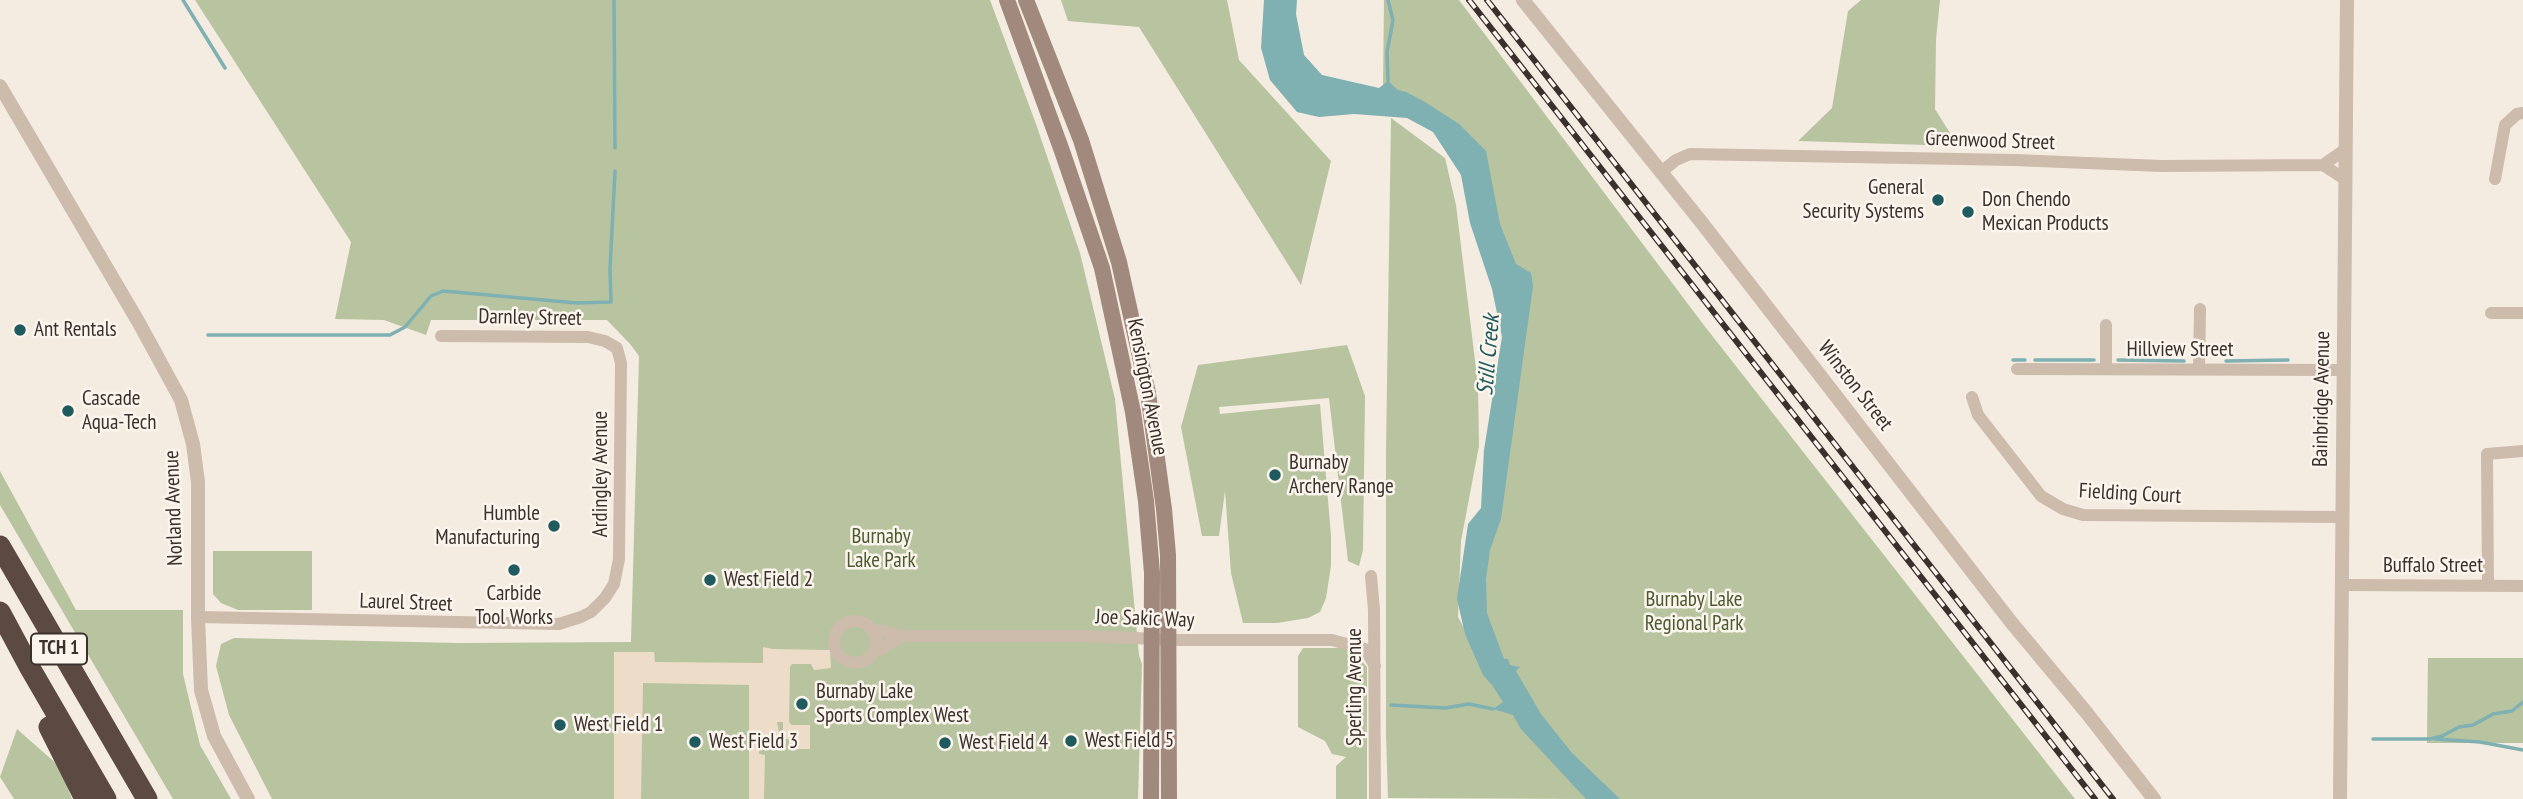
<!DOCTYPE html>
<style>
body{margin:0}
canvas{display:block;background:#f4ebe1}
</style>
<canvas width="2523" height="799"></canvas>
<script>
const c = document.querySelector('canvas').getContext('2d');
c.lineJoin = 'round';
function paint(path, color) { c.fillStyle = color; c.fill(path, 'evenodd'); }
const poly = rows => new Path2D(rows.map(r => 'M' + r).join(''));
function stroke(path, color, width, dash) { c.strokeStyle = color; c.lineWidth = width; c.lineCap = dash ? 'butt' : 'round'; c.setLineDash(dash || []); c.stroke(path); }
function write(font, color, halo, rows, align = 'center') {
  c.font = font + ' "PT Sans Narrow",sans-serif'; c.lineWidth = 5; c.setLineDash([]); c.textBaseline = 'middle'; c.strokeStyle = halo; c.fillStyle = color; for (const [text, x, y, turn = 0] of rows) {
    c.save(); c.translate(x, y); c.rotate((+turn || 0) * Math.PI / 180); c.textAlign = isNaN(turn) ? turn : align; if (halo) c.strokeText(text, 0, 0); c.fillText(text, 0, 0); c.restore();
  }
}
paint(poly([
 [195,0,990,0,1036,124,1080,253,1115,399,1139,655,1142,664,1138,799,272,799,229,715,216,666,221,644,234,638,458,643,631,642,639,356,630,344,607,320,431,320,426,335,384,320,335,319,351,242],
 [1061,0,1227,0,1239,60,1331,161,1301,285,1139,27,1068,21],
 [1384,0,1459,0,1703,324,2075,799,1613,799,1555,739,1485,637,1482,564,1524,299,1470,142,1383,85],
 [1861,0,1940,0,1936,39,1935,109,1958,146,1798,141,1832,108,1848,11],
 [1391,118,1445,158,1456,205,1478,385,1479,446,1461,541,1458,617,1497,689,1587,799,1388,798,1386,735,1386,450],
 [1347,345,1365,396,1363,550,1359,566,1348,561,1329,398,1219,407,1220,414,1320,404,1331,536,1331,566,1326,598,1320,612,1308,618,1277,623,1243,623,1231,573,1225,491,1219,536,1202,536,1181,427,1198,365],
 [0,471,76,610,183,610,183,674,200,745,231,799,173,799,0,505],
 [213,551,312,551,312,610,238,610,221,603,213,594],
 [1303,648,1344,648,1352,650,1367,667,1367,799,1336,799,1336,766,1346,757,1332,754,1325,741,1298,727,1298,656],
 [2428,658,2523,658,2523,743,2427,743],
 [17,729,59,766,72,799,14,799,0,777]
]), '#b8c4a0');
paint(poly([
 [763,647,773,649,830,650,831,668,814,670,811,664,792,664,790,667,789,722,792,725,810,725,810,749,789,749,789,739,783,739,783,722,777,722,781,742,759,742,759,754,765,755,764,799,749,799,749,685,643,683,641,799,614,799,614,652,654,652,655,662,763,663]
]), '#ecdcc8');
paint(poly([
 [1264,0,1297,0,1296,14,1304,55,1322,75,1379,88,1388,81,1398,90,1406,92,1425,102,1459,124,1486,151,1500,224,1516,264,1531,273,1533,286,1501,519,1490,550,1486,579,1487,613,1504,659,1508,659,1510,665,1520,667,1516,671,1541,714,1572,753,1620,799,1586,799,1521,729,1513,715,1493,709,1503,702,1492,685,1483,675,1465,634,1457,599,1468,524,1481,508,1484,450,1502,337,1492,289,1470,223,1461,175,1433,132,1407,118,1354,114,1319,117,1297,112,1270,80,1261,48]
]), '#7fb0b2');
stroke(poly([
 [183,0,225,68],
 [614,0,615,148],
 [1388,0,1393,20,1387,52,1388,81],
 [208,335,390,335,405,327,431,296,443,291,577,303,611,302,610,269,615,171],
 [2013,360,2025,360],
 [2035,360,2094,360],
 [2118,360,2184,361],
 [2226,361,2288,360],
 [1391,705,1445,708,1469,704,1493,709],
 [2373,739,2430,739,2442,736,2459,727,2473,725,2493,714,2512,711,2523,702],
 [2435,739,2480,742,2523,750]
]), '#7fb0b2', 3.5);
stroke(poly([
 [2323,165,2346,180],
 [1661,172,1676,160,1690,154,2014,160,2161,166,2323,165,2346,149],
 [2495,179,2505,125,2517,114,2523,113],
 [2491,313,2523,313],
 [2106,325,2106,369],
 [2017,369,2343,370],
 [2199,369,2200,309],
 [1972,397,1978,415,2041,496,2063,509,2083,515,2342,517],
 [1371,576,1374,610,1375,799],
 [2342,585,2523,586],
 [2488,586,2487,454,2523,451],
 [198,617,559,624,581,617,591,612,605,598,614,584,619,559,621,363,617,348,605,341,588,337,441,336],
 '834 642a21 21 0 1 1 42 0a21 21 0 1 1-42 0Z',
 [871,629,903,636,1084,636,1181,640,1332,640,1365,649,1375,666],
 [873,653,903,636]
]), '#cdbbac', 12);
stroke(poly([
 [1523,0,1702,223,2011,622,2086,712,2154,799],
 [0,86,139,323,181,400,193,444,198,482,198,617,201,690,214,736,248,799],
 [2340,799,2347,0]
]), '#cdbbac', 14);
stroke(poly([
 [1007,0,1062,151,1102,268,1133,412,1146,501,1152,573,1151,799],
 [1026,0,1081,140,1119,262,1148,393,1164,509,1168,555,1169,799]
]), '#a18a7d', 16);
stroke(poly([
 [0,546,147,799],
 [0,612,30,668,106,799],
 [49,727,85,799]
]), '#5c4a42', 21);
const rail = poly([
 [1469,0,2095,799],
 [1487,0,2113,799]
]);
stroke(rail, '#3b302b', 6);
stroke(rail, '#fbf5ee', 3.5, [10]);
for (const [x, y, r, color] of [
 [1938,200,7,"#1f5a5e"],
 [1968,212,7,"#1f5a5e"],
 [20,330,7,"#1f5a5e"],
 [68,411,7,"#1f5a5e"],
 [1275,475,7,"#1f5a5e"],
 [554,526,7,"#1f5a5e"],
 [514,570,7,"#1f5a5e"],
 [710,580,7,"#1f5a5e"],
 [802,704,7,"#1f5a5e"],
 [560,725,7,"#1f5a5e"],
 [1071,741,7,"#1f5a5e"],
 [695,742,7,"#1f5a5e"],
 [945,743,7,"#1f5a5e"]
]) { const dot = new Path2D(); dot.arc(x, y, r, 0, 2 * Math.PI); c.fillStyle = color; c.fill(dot); stroke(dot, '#fbf5ee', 2.5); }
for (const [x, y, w] of [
 [59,649,56]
]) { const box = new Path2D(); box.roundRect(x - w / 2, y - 15.5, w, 31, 5); c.fillStyle = '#fbf5ee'; c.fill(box); stroke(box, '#3b302b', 2); }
write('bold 19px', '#3b302b', null, [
 ["TCH 1",59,649]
]);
write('21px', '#3b302b', '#fbf5ee', [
 ["Greenwood Street",1990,141,2],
 ["Darnley Street",530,318,1],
 ["Hillview Street",2180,350],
 ["Winston Street",1855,386,52],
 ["Kensington Avenue",1147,387,79],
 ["Bainbridge Avenue",2322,399,-89],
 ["Ardingley Avenue",601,474,-90],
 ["Fielding Court",2130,494,3],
 ["Norland Avenue",174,508,-92],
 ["Buffalo Street",2433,566],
 ["Laurel Street",406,603,2],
 ["Joe Sakic Way",1145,619,2],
 ["Sperling Avenue",1355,687,-90]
]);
write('21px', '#3b302b', '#fbf5ee', [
 ["General",1924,188,"right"],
 ["Security Systems",1924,212,"right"],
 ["Don Chendo",1982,200],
 ["Mexican Products",1982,224],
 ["Ant Rentals",34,330],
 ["Cascade",82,399],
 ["Aqua-Tech",82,423],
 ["Burnaby",1289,463],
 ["Archery Range",1289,487],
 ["Humble",540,514,"right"],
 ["Manufacturing",540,538,"right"],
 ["West Field 2",724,580],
 ["Carbide",514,594,"center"],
 ["Tool Works",514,618,"center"],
 ["Burnaby Lake",816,692],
 ["Sports Complex West",816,716],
 ["West Field 1",574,725],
 ["West Field 5",1085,741],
 ["West Field 3",709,742],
 ["West Field 4",959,743]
], 'left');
write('21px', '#4a5a2e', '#fbf5ee', [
 ["Burnaby",881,537],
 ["Lake Park",881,561],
 ["Burnaby Lake",1694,600],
 ["Regional Park",1694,624]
]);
write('italic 23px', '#1f5a5e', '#fbf5ee', [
 ["Still Creek",1489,355,-85]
]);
</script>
